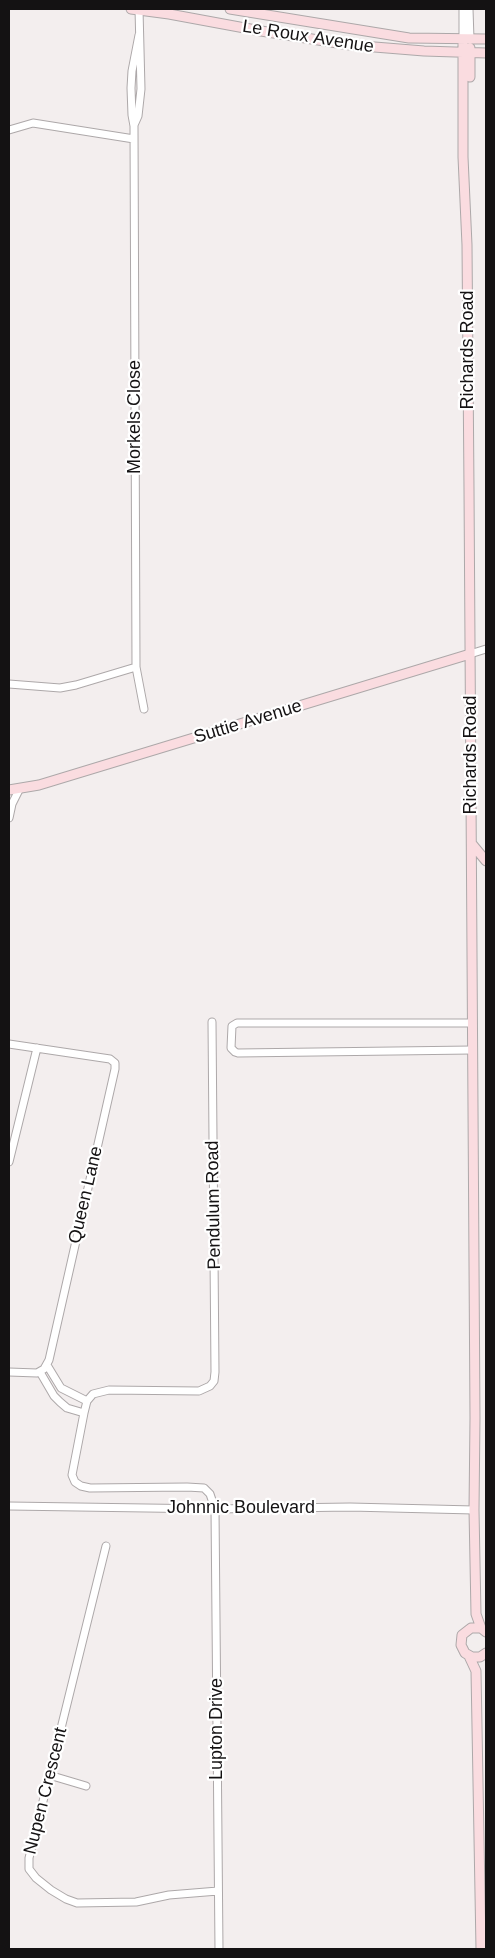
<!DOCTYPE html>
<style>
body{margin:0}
#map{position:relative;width:495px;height:1958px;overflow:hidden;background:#f3eeee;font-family:Arial,sans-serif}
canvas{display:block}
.frame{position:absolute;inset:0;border:10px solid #141213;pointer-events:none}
</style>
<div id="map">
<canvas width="495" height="1958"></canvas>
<div class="frame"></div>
</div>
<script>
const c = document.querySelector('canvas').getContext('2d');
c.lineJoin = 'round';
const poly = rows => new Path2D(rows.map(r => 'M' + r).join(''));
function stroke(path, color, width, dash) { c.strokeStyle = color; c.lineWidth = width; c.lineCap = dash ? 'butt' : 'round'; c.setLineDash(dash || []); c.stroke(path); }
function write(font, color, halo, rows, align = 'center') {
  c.font = font + ' Arial,sans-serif'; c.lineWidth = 4.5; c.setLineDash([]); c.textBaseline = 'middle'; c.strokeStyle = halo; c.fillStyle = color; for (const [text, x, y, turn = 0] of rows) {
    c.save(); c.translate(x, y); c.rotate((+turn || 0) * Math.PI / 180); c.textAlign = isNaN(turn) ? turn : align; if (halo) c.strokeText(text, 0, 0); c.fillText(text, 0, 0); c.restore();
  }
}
const street = poly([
 [463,9,463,39],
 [469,9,470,39],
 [139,35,132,71,131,88,132,115,134,126,136,667,144,709],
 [134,125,138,116,141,89,139,9],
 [9,130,33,123,134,139],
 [470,654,486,649],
 [9,684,60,688,76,685,136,667],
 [9,818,12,804,19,790],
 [212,1022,215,1372,214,1381,210,1386,199,1391,109,1390,93,1394,87,1401,84,1413,72,1475,75,1482,81,1486,90,1488,187,1487,204,1488,210,1494,215,1509,219,1949],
 [472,1023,237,1023,232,1026,231,1048,235,1052,238,1053,472,1050],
 [9,1044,110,1059,115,1063,115,1069,49,1360,44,1369,37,1373,9,1372],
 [9,1162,37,1048],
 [47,1365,61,1388,87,1401],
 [40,1372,54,1396,60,1402,67,1408,84,1413],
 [9,1506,215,1509,350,1507,474,1510],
 [106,1546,29,1858,29,1869,36,1878,51,1890,66,1899,77,1903,136,1902,169,1895,218,1891],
 [49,1775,86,1786]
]);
const secondary = poly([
 [131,9,169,14,261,31,350,45,424,51,486,53],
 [230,9,409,38,486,39],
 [463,39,463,157,467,245,469,489,475,1418,474,1510,476,1614,481,1628],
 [470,77,470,48],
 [9,790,39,785,470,654],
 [472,844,486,861],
 [486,1632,481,1628,471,1628,462,1635,461,1645,465,1653,472,1657,480,1657,486,1653],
 [469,1656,476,1671,481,1949]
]);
stroke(street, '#ada8a9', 9);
stroke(secondary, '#ada8a9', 11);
stroke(street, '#fff', 7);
stroke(secondary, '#fadce0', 9);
write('18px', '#141213', '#fff', [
 ["Le Roux Avenue",308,37,9],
 ["Richards Road",468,350,-90],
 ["Morkels Close",135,417,-90],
 ["Suttie Avenue",248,722,-17],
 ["Richards Road",471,755,-90],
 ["Queen Lane",86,1195,-77],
 ["Pendulum Road",214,1205,-91],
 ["Johnnic Boulevard",241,1508],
 ["Lupton Drive",217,1729,-90],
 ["Nupen Crescent",46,1791,-76]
]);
</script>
